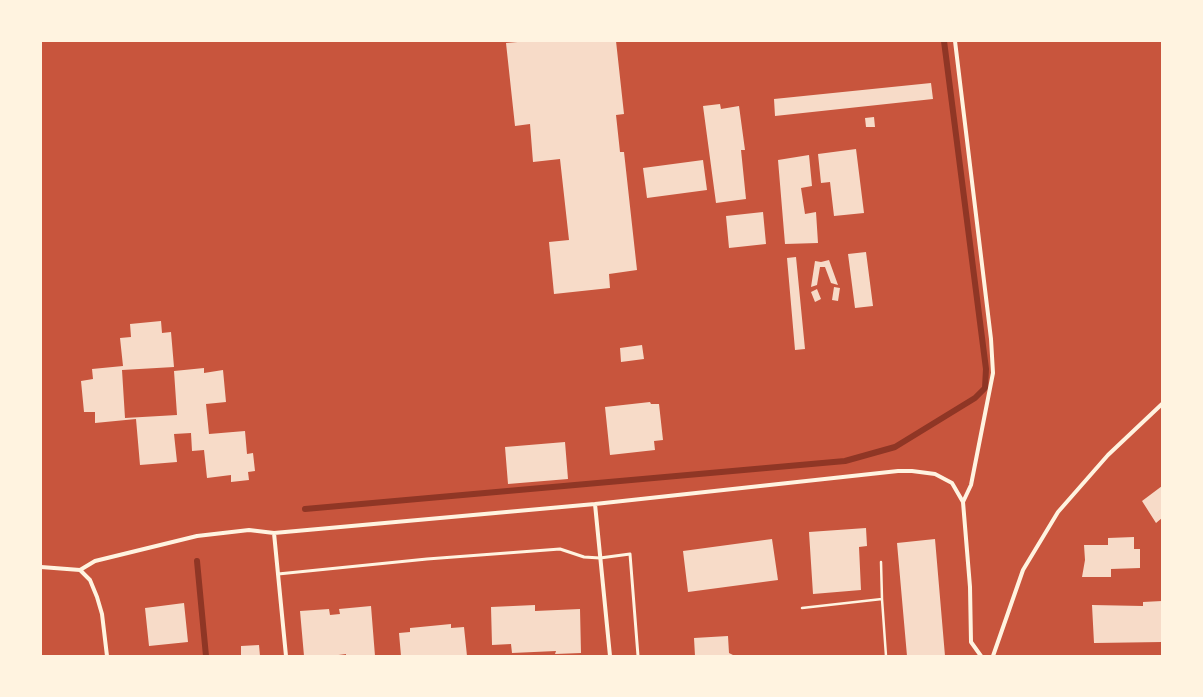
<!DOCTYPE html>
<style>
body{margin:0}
#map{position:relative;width:1203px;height:697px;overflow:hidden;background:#c8553d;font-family:Arial,sans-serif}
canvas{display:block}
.frame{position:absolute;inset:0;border:42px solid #fff3e0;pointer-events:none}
</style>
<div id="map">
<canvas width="1203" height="697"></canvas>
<div class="frame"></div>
</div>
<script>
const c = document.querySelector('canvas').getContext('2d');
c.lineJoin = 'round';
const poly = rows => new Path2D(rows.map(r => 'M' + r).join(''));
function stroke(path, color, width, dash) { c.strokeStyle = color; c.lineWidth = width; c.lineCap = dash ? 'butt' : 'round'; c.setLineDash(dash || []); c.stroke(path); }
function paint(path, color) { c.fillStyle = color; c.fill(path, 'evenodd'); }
stroke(poly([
 [305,509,845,461,895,447,975,398,985,388,986,369,944,41],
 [197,561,206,656]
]), '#8f3625', 6);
paint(poly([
 [529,41,616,41,624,114,616,115,620,152,624,152,637,270,609,274,610,288,554,294,549,242,569,240,560,159,533,162,530,124,515,126,506,43],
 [931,83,933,99,775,116,774,99],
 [720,104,721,109,739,106,745,150,741,150,746,199,716,203,703,106],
 [874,117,875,127,866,127,865,118],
 [856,149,864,213,834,216,830,182,821,183,818,154],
 [809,155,812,186,801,188,805,214,816,212,818,243,785,244,778,160],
 [703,160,707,190,647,198,643,168],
 [763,212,766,244,729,248,726,216],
 [866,252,873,306,855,308,848,254],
 [796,257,805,349,795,350,787,258],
 [829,260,838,285,831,283,825,267,820,267,817,285,811,287,815,261,821,262],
 [834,287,840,288,838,301,832,300],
 [817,289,821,299,815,302,811,292],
 [161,321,162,333,171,332,174,367,122,370,125,418,177,415,174,371,204,368,204,373,223,370,226,402,206,404,209,434,245,431,247,454,253,453,255,471,248,472,249,480,231,482,231,475,207,478,204,450,192,451,191,433,174,434,177,462,140,465,136,419,95,423,95,412,84,412,81,381,93,379,92,369,123,366,120,338,131,337,130,324],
 [642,345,644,359,621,362,620,348],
 [650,402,651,404,659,404,663,440,654,441,655,450,610,455,605,407],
 [565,442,568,479,508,484,505,447],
 [1162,486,1162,518,1156,523,1142,501],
 [866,528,867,546,859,547,861,590,813,594,809,532],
 [1134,537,1134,549,1140,549,1140,568,1111,569,1111,577,1082,577,1085,560,1084,545,1108,545,1108,538],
 [772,539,778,580,688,592,683,551],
 [935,539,945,656,907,656,897,543],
 [1162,601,1162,642,1094,643,1092,605,1143,606,1143,602],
 [184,603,188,642,149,646,145,608],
 [535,605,535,611,580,609,581,653,555,654,556,651,512,653,511,644,492,645,491,607],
 [371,606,375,656,346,656,346,654,331,656,304,656,300,611,329,609,330,615,340,614,339,609],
 [451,624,451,628,464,627,467,656,401,656,399,633,410,632,410,628],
 [728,636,729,653,735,656,695,656,694,638],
 [259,645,260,656,238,656,238,655,241,655,241,646]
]), '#f7dbc8');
stroke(poly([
 [881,562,882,599,886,656],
 [802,608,882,599]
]), '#fff3e0', 2.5);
stroke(poly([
 [278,574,427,559,560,549,584,557,600,558,630,554,638,656]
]), '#fff3e0', 3);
stroke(poly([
 [955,41,991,339,993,373,971,485,963,502],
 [595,504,610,656],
 [274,533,286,656],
 [41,567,80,570,90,580,97,597,102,614,107,656],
 [80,570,95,561,197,536,249,530,274,533,595,504,898,471,912,471,935,474,952,483,963,502,970,587,971,642,981,656],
 [993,656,1023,570,1058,512,1108,455,1162,404]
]), '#fff3e0', 4);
</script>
